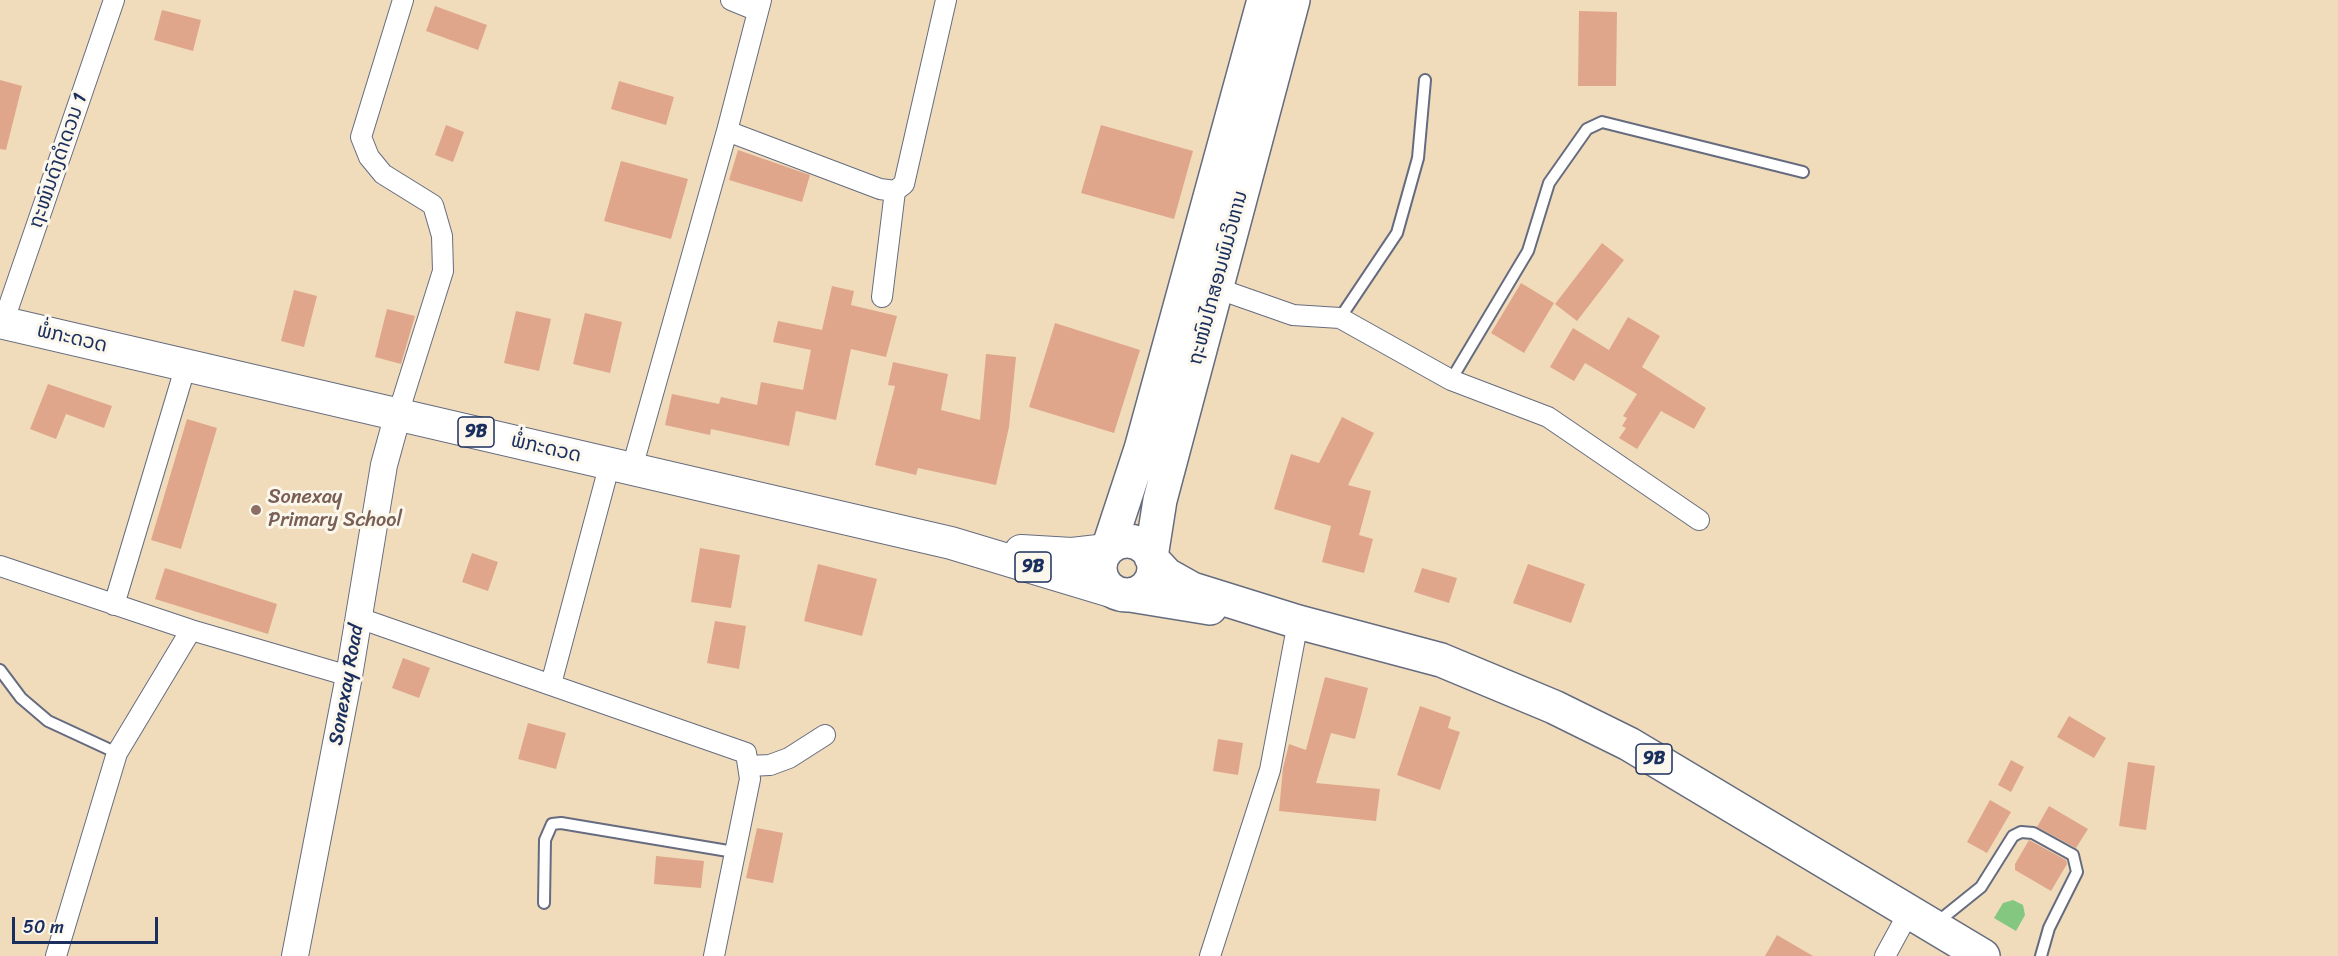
<!DOCTYPE html>
<meta charset="utf-8">
<style>
body{margin:0}
#map{position:relative;width:2338px;height:956px;overflow:hidden;background:#f0dcbb;font-family:Sriracha,sans-serif}
canvas{display:block}
.scale{position:absolute;left:12px;top:917px;width:146px;height:27px;box-sizing:border-box;border:3px solid #1b2f5e;border-top:0;padding-left:8px;font-size:18px;line-height:21px;white-space:nowrap;color:#1b2f5e;-webkit-text-stroke:4px #fbf7ec;paint-order:stroke}
</style>
<div id="map">
<canvas width="2338" height="956"></canvas>
<div class="scale">50 m</div>
</div>
<script>
const c = document.querySelector('canvas').getContext('2d');
c.lineJoin = 'round';
function paint(path, color) { c.fillStyle = color; c.fill(path, 'evenodd'); }
const poly = rows => new Path2D(rows.map(r => 'M' + r).join(''));
function stroke(path, color, width, dash) { c.strokeStyle = color; c.lineWidth = width; c.lineCap = dash ? 'butt' : 'round'; c.setLineDash(dash || []); c.stroke(path); }
function write(font, color, halo, rows, align = 'center') {
  c.font = font + ' Sriracha,"Noto Sans Lao",sans-serif'; c.lineWidth = 6; c.setLineDash([]); c.textBaseline = 'middle'; c.strokeStyle = halo; c.fillStyle = color; for (const [text, x, y, turn = 0] of rows) {
    c.save(); c.translate(x, y); c.rotate((+turn || 0) * Math.PI / 180); c.textAlign = isNaN(turn) ? turn : align; if (halo) c.strokeText(text, 0, 0); c.fillText(text, 0, 0); c.restore();
  }
}
paint(poly([
 [2013,900,2023,905,2025,915,2016,931,1994,918,2003,903]
]), '#84c780');
paint(poly([
 [435,6,487,25,478,50,426,31],
 [162,10,201,20,193,51,154,40],
 [1579,11,1617,12,1616,86,1578,86],
 [0,80,22,86,6,150,0,149],
 [619,81,674,97,666,125,611,109],
 [446,125,464,132,453,162,435,155],
 [1101,125,1193,151,1174,219,1081,193],
 [738,150,810,175,802,202,729,180],
 [621,161,688,179,671,239,604,221],
 [1602,243,1624,260,1577,321,1555,304],
 [1521,283,1554,303,1524,353,1491,333],
 [832,286,854,291,851,305,897,316,886,357,851,349,836,420,796,411,789,446,711,429,710,435,665,425,672,394,719,404,721,397,757,405,761,382,803,390,811,350,773,342,778,321,822,330],
 [294,290,317,296,304,347,281,341],
 [387,309,415,316,401,364,375,357],
 [516,311,551,319,539,371,504,363],
 [585,313,622,322,610,373,573,364],
 [1628,317,1660,336,1642,367,1706,408,1694,429,1661,411,1637,449,1619,438,1626,428,1622,426,1627,418,1623,416,1637,394,1585,363,1574,381,1550,367,1573,328,1609,350],
 [1055,323,1140,350,1114,433,1029,407],
 [986,354,1016,357,1009,427,996,485,918,468,916,475,875,465,895,386,888,385,893,362,948,374,941,410,980,420],
 [48,384,112,406,104,428,66,414,56,439,30,429],
 [1342,417,1374,433,1348,485,1371,491,1359,535,1373,539,1364,573,1322,562,1331,526,1274,509,1291,454,1319,463],
 [187,419,217,428,181,549,151,540],
 [700,548,740,555,731,608,691,602],
 [472,553,498,562,488,591,462,582],
 [818,564,877,579,862,636,804,621],
 [1528,564,1585,584,1571,623,1513,603],
 [165,568,277,604,268,634,155,599],
 [1422,568,1457,578,1449,603,1414,592],
 [715,621,746,626,739,669,707,663],
 [403,658,430,668,419,698,392,688],
 [1325,677,1368,688,1355,739,1331,733,1316,783,1380,789,1376,821,1279,811,1283,768,1289,744,1306,750],
 [1420,706,1451,717,1448,728,1460,732,1440,790,1397,775],
 [2069,716,2106,738,2094,758,2057,737],
 [528,723,566,733,556,769,518,759],
 [1218,739,1243,743,1238,775,1213,771],
 [2011,760,2024,767,2011,792,1998,785],
 [2128,762,2155,766,2146,830,2119,826],
 [1990,800,2011,812,1987,853,1967,842],
 [2049,806,2088,829,2076,848,2037,827],
 [757,828,783,833,773,883,746,878],
 [2029,840,2066,860,2067,864,2051,891,2015,870,2015,864],
 [656,856,704,861,701,888,654,884],
 [1777,935,1813,956,1765,956]
]), '#e0a68b');
const service = poly([
 [1340,318,1397,233,1418,158,1425,80],
 [1451,380,1528,251,1549,183,1587,129,1602,122,1803,172],
 [0,670,21,698,48,721,117,753],
 [544,903,545,840,552,824,561,823,734,852],
 [1935,924,1981,887,2013,836,2021,832,2033,833,2073,855,2077,872,2049,928,2041,956]
]);
const minor = poly([
 [731,0,758,11],
 [727,131,880,189,895,191,904,184,946,0],
 [1216,288,1293,315,1340,318,1451,380,1548,417,1699,520],
 [882,297,895,191],
 [3,323,114,0],
 [398,414,443,271,442,236,433,205,383,174,369,157,361,137,403,0],
 [632,468,727,131,761,0],
 [0,566,191,630,349,676],
 [114,605,186,365],
 [359,618,746,753,750,779,714,956],
 [551,684,610,463],
 [748,766,770,765,789,758,825,735],
 [56,956,117,753,191,630],
 [1210,956,1270,770,1298,622],
 [1885,956,1909,912]
]);
const tertiary = poly([
 [295,956,349,676,384,465,398,414]
]);
const primary = poly([
 [0,322,951,543,1114,592],
 [1021,551,1072,554,1107,550]
]);
const trunk = poly([
 '1100 568a27 27 0 1 1 54 0a27 27 0 1 1-54 0Z',
 [1108,549,1141,449,1264,0],
 [1151,557,1160,500,1293,0],
 [1153,560,1167,575,1192,589,1298,622,1441,660,1554,707,1629,744,1983,956],
 [1130,595,1210,608]
]);
stroke(service, '#666c7f', 14);
stroke(minor, '#666c7f', 22);
stroke(tertiary, '#666c7f', 28);
stroke(primary, '#666c7f', 34);
stroke(trunk, '#666c7f', 36);
stroke(service, '#fff', 10);
stroke(minor, '#fff', 20);
stroke(tertiary, '#fff', 26);
stroke(primary, '#fff', 32);
stroke(trunk, '#fff', 33);
for (const [x, y, r, color] of [
 [256,510,6,"#8d6e63"]
]) { const dot = new Path2D(); dot.arc(x, y, r, 0, 2 * Math.PI); c.fillStyle = color; c.fill(dot); stroke(dot, '#fbf7ec', 2); }
for (const [x, y, w] of [
 [476,432,36],
 [1033,567,36],
 [1654,759,36]
]) { const box = new Path2D(); box.roundRect(x - w / 2, y - 15, w, 30, 4.5); c.fillStyle = '#fbf7ec'; c.fill(box); stroke(box, '#1b2f5e', 1.5); }
write('bold 18px', '#1b2f5e', null, [
 ["9B",476,432],
 ["9B",1033,567],
 ["9B",1654,759]
]);
write('20px', '#1b2f5e', '#fbf7ec', [
 ["ຖະໜົນດົງດຳດວນ 1",59,161,-71],
 ["ຖະໜົນໄກສອນພົມວິຫານ",1219,278,-75],
 ["ພໍ່ກະດວດ",72,339,13],
 ["ພໍ່ກະດວດ",546,449,13],
 ["Sonexay Road",347,685,-80]
]);
write('20px', '#785e54', '#fbf7ec', [
 ["Sonexay",268,498],
 ["Primary School",268,521]
], 'left');
</script>
